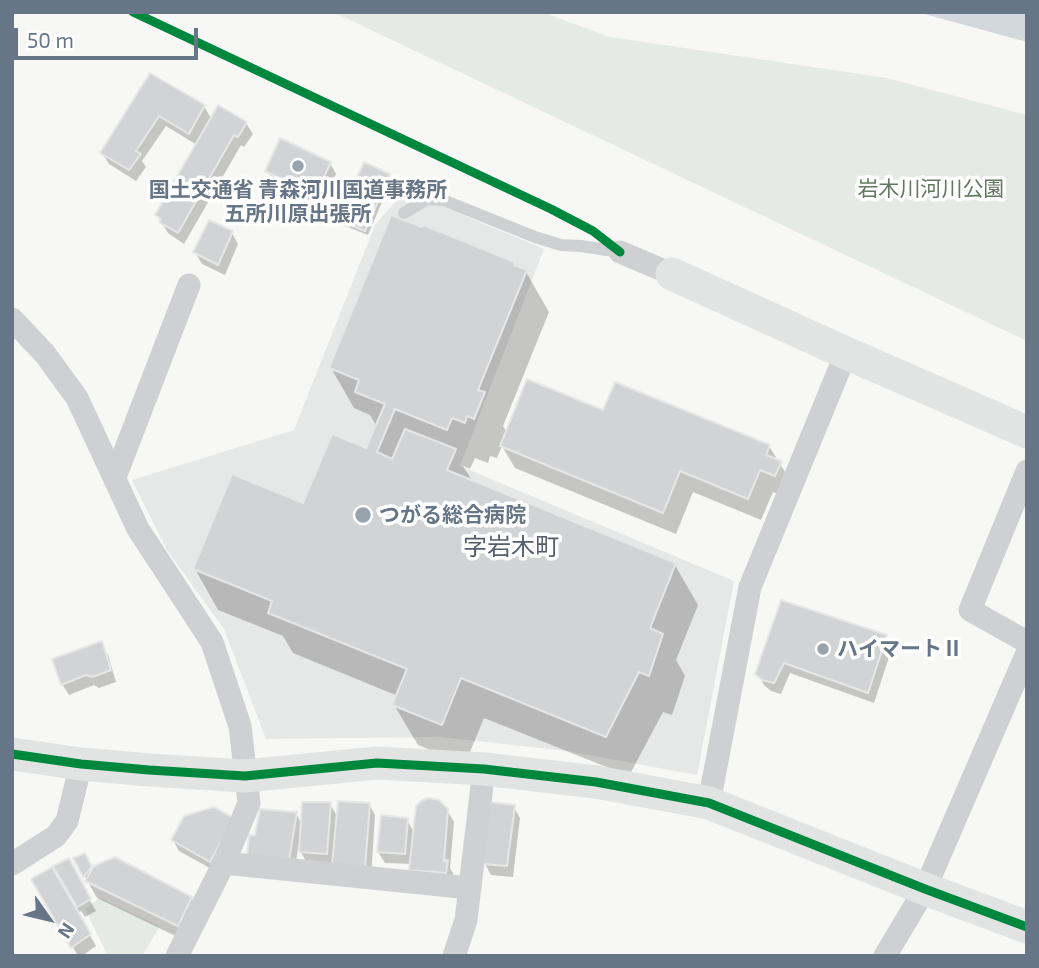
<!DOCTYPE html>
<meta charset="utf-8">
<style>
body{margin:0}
#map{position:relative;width:1039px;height:968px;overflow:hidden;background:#f7f7f6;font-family:"Exo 2",sans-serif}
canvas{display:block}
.frame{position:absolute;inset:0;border:14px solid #667687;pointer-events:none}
.north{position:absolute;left:14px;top:884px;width:70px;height:70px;-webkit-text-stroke:5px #fff;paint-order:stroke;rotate:124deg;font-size:19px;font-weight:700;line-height:28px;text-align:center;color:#667687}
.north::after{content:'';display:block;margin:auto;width:24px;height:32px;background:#667687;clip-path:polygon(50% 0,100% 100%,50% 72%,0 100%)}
.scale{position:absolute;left:14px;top:28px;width:184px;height:32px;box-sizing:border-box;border:4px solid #667687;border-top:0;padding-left:9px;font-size:21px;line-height:24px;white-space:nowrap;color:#667687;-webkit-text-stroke:5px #fff;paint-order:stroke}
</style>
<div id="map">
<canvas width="1039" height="968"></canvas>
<div class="frame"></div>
<div class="north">N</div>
<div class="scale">50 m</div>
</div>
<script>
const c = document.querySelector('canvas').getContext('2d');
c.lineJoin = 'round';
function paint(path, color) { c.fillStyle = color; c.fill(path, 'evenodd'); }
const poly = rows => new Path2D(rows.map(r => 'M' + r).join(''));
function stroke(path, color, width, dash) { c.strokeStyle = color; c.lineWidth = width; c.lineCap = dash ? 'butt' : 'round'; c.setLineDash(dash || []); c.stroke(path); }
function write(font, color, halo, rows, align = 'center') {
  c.font = font + ' "Exo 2","Noto Sans JP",sans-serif'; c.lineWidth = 7; c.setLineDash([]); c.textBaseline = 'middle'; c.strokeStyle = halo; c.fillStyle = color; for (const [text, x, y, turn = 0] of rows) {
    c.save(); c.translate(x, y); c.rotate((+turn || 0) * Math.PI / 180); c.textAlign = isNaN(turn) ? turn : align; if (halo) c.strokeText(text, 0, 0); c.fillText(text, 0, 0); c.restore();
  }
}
paint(poly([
 [405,191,544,249,460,466,734,581,697,775,567,751,441,737,266,739,224,629,167,550,132,480,294,430,375,225]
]), '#e6e7e7');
paint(poly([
 [333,12,542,12,610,37,887,78,1027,115,1027,341],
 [100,898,160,926,144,953,139,956,108,956,85,909]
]), '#e6eae4');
paint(poly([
 [917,12,1027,12,1027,42]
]), '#d2d8db');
paint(poly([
 [151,75,204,106,212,120,246,123,253,134,244,147,241,145,184,244,168,233,157,215,197,145,166,126,142,161,146,167,136,181,109,164,102,153],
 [330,163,336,174,321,206,274,182,267,171],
 [389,176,391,181,368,235,343,225,340,220],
 [232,233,238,244,225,275,202,264,195,252],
 [514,264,517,268,526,272,549,312,503,426,507,433,604,412,769,446,793,485,788,498,773,492,761,520,693,492,676,534,515,468,502,446,497,458,490,456,488,463,475,458,470,469,463,466,473,482,675,565,698,605,676,660,685,676,672,715,663,712,629,776,484,718,465,764,418,745,394,705,398,696,293,653,283,636,218,610,195,569,304,505,367,450,377,427,370,415,354,408,331,368],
 [782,603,886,637,892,648,874,703,790,673,781,694,771,691,764,685,757,673],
 [101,644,108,655,116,682,99,688,94,685,69,695,62,684],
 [330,804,338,818,369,804,375,815,371,878,307,863,298,847,295,870,256,836,296,813,302,825],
 [514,807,520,818,513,877,491,875,485,864],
 [447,810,454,822,450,868,453,873,452,884,417,880,411,869,412,864,385,863,378,852,407,820,415,834],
 [239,830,217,872,179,851,173,840],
 [84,855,93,872,191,898,201,915,188,942,97,898,75,859],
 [68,861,96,911,85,917,81,911,77,913,96,946,82,956,78,956,34,880]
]), '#0003');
const building = poly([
 [150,73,205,105,189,134,159,116,136,151,141,154,129,170,100,153,150,73],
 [218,105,247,122,238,137,234,135,178,233,159,222,161,219,155,215,218,105],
 [280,138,331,162,315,196,265,171,280,138],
 [364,162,390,174,365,231,338,220,364,162],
 [391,215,422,227,423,225,515,262,514,265,527,270,478,390,485,392,474,419,467,416,465,423,452,418,447,430,395,409,377,452,392,459,405,429,456,449,447,470,676,563,650,628,663,634,649,676,639,672,606,737,461,678,442,725,392,705,407,669,268,613,272,601,193,569,232,474,303,503,332,434,366,448,385,404,355,392,359,380,329,368,391,215],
 [209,220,233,231,218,265,193,252,209,220],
 [527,379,603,410,615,382,770,445,766,455,782,461,775,476,760,470,748,499,680,471,663,513,500,446,527,379],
 [781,600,887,635,868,693,784,663,774,683,762,680,755,674,781,600],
 [102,641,111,670,92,677,86,675,61,685,52,659,102,641],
 [429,798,439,800,448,809,444,861,448,860,446,873,409,870,416,806,421,801,429,798],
 [338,801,370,803,365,868,332,865,338,801],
 [302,802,331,802,327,854,299,852,302,802],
 [490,802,515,805,507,866,483,864,490,802],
 [214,807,234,818,210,862,171,840,184,816,214,807],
 [260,809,297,812,289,860,247,856,249,835,255,835,260,809],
 [381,815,408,818,405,854,377,852,381,815],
 [85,853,92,867,83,877,73,858,85,853],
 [115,857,192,897,178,926,85,881,94,866,115,857],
 [69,858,91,899,77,907,53,866,69,858],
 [52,867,91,934,71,948,31,879,52,867]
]);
paint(building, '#d2d3d4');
stroke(building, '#e6e6e6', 2);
stroke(poly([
 [404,213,427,199,443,200,535,237,561,245,581,246,620,252]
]), '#cfd0d1', 12);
stroke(poly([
 [620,252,672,274],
 [12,319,45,354,77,398,138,529,212,642,240,726,249,803,224,863,177,956],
 [1027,471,970,610,1027,642],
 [115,477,189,285],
 [709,803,750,587,846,353],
 [224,863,470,888],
 [12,864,56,836,67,821,81,764],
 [454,956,466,920,484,769],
 [885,956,925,889,1027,653]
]), '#cfd0d1', 23);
stroke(poly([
 [672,274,846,353,1027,432],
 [12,754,81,764,149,770,245,776,377,763,484,769,596,782,709,803,925,889,1027,927]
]), '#e2e3e3', 33);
stroke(poly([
 [133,12,551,209,593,231,620,252],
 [12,754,81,764,149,770,245,776,377,763,484,769,596,782,709,803,925,889,1027,927]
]), '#00873e', 9);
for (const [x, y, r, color] of [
 [298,166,7,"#99a3ae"],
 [363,515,9,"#99a3ae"],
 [823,649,7,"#99a3ae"]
]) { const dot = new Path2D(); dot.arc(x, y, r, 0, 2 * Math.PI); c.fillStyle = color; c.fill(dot); stroke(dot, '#fff', 2.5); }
write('21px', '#647961', '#fff', [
 ["岩木川河川公園",931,189]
]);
write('bold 21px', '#667687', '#fff', [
 ["国土交通省 青森河川国道事務所",298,190,"center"],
 ["五所川原出張所",298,214,"center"],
 ["つがる総合病院",379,515],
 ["ハイマートⅡ",837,649]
], 'left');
write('24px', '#545f6c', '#fff', [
 ["字岩木町",511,547]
]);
</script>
